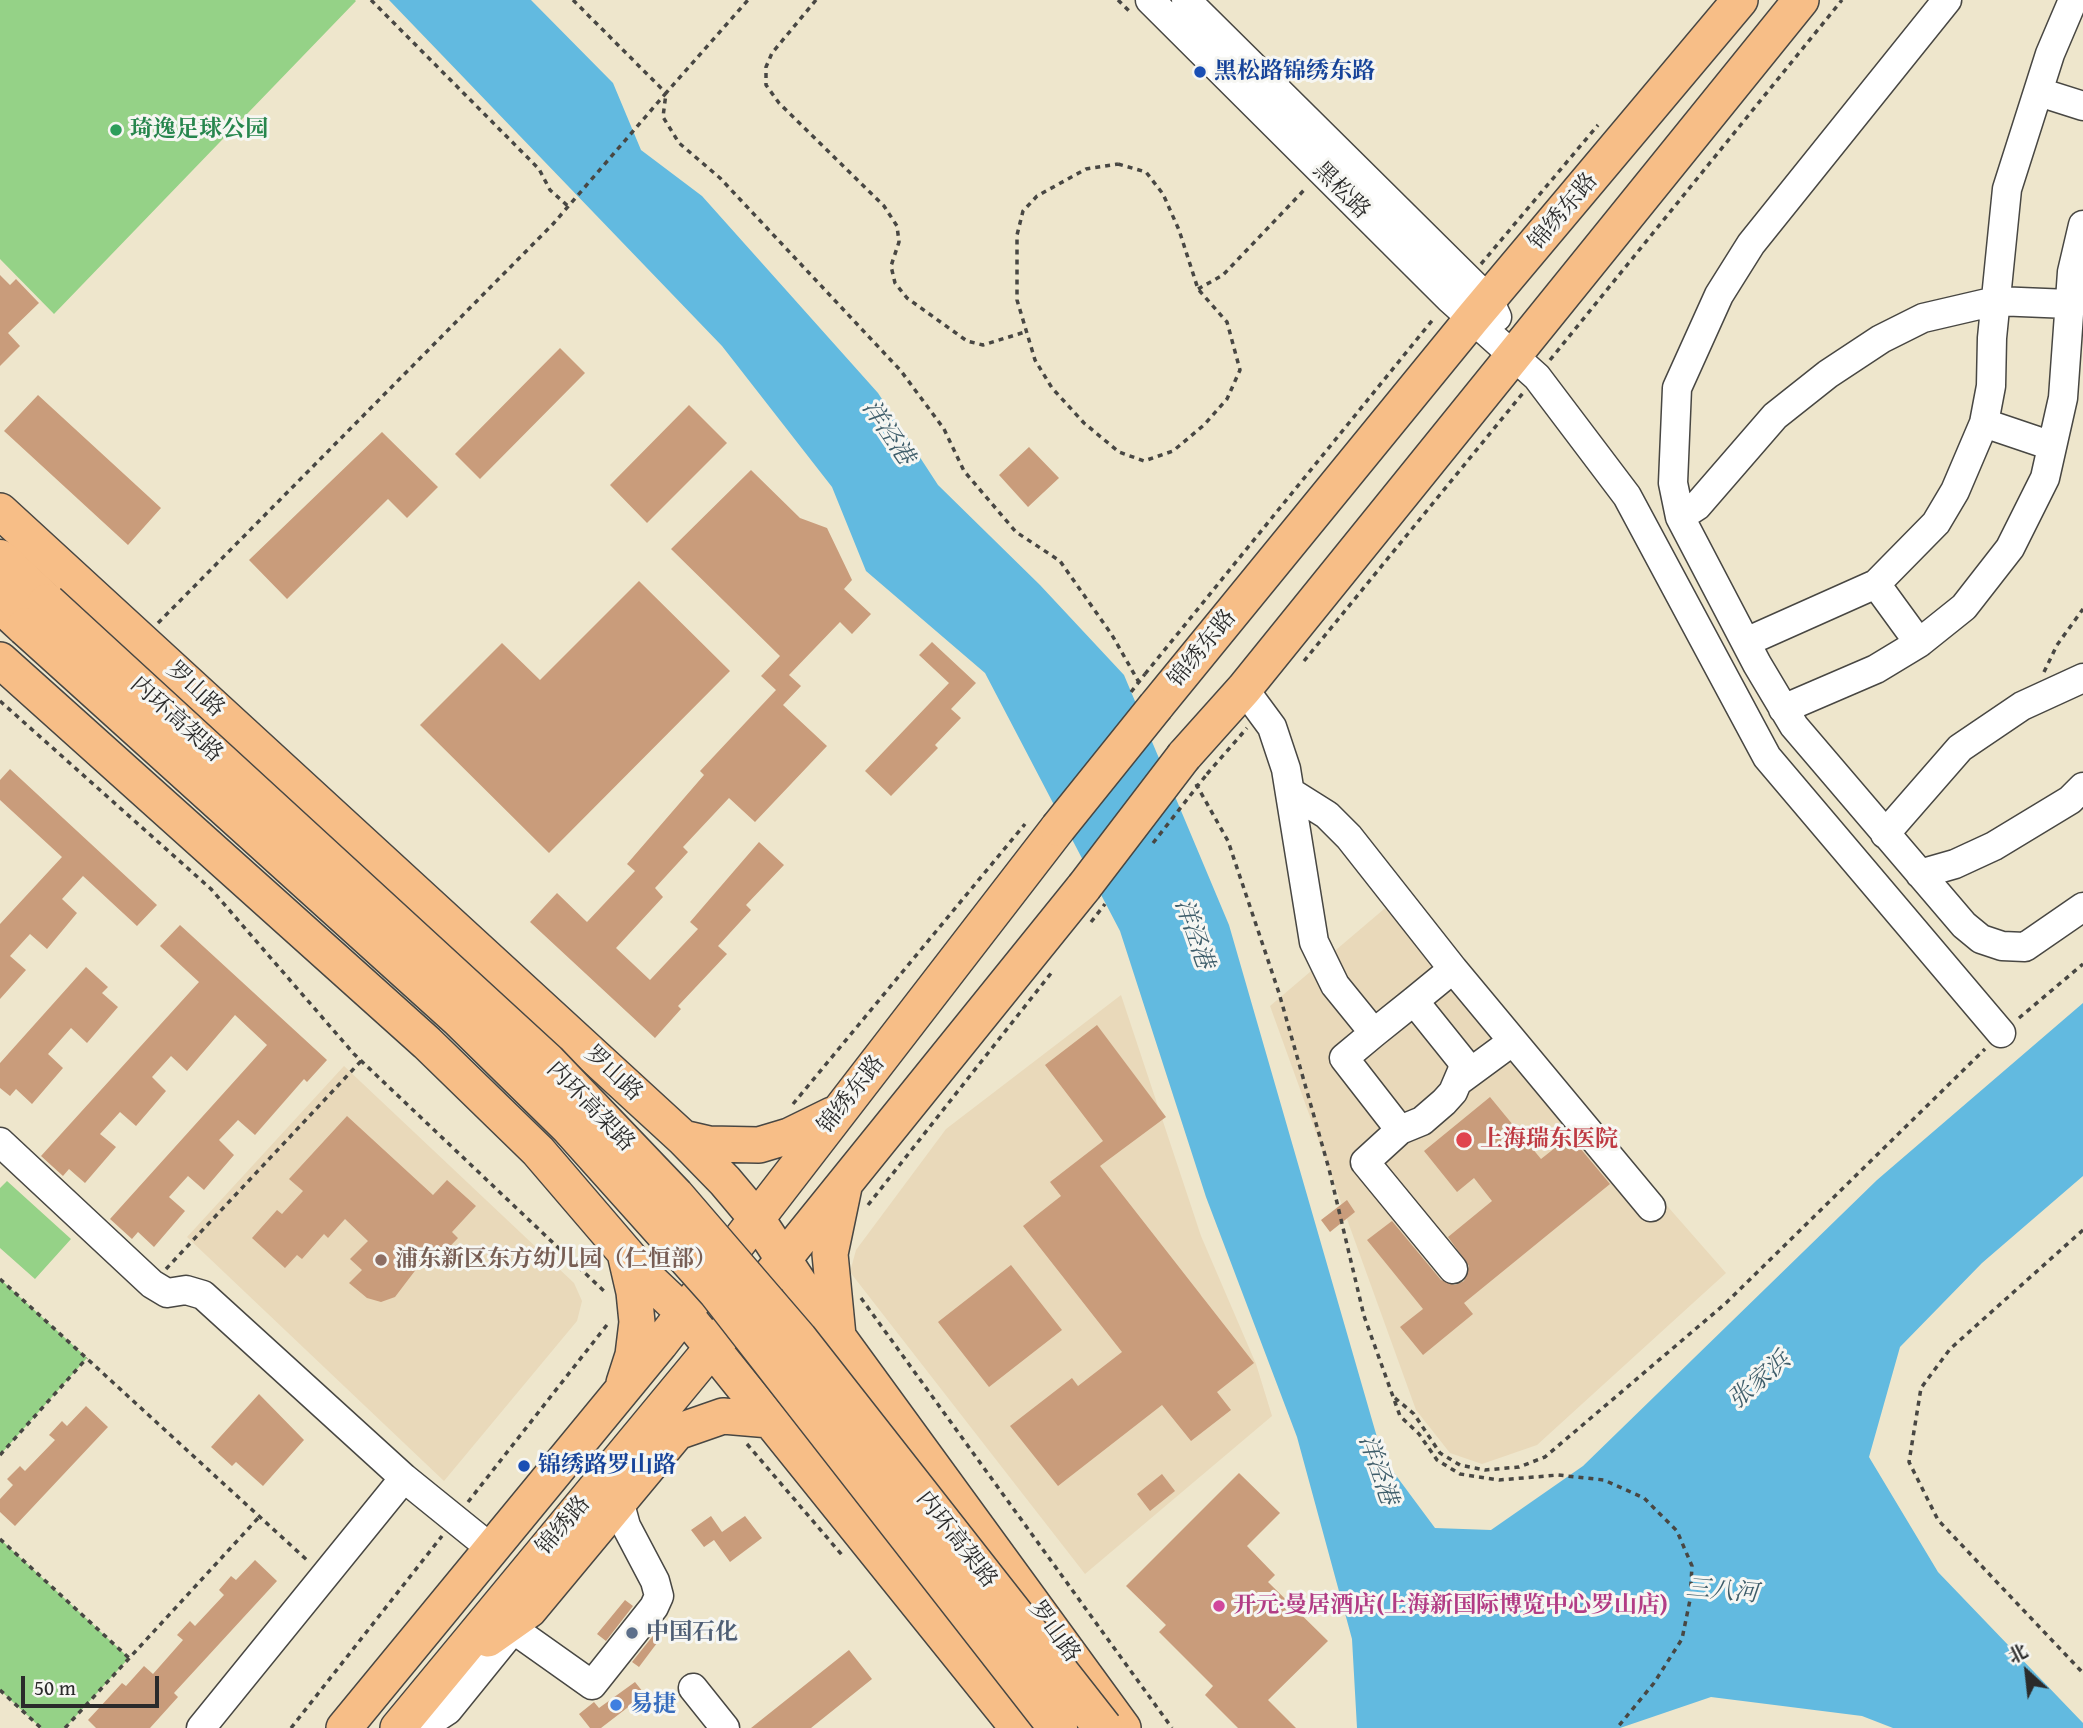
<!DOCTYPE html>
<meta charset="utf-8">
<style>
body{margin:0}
#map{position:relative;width:2083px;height:1728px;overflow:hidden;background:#eee6cc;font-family:"Gentium Book Plus","Noto Serif SC",serif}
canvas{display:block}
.north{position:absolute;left:1992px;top:1637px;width:70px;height:70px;-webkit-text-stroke:5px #f6f6f2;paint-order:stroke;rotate:333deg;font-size:19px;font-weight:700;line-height:28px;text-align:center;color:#2b2b2b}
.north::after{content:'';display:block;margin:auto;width:24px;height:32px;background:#2b2b2b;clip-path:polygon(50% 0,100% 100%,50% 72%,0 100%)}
.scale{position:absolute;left:21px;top:1676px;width:138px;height:32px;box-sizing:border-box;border:4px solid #2b2b2b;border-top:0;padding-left:9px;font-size:21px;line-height:24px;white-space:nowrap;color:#2b2b2b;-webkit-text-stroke:5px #f6f6f2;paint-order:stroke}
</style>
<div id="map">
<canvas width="2083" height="1728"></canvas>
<div class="north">北</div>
<div class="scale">50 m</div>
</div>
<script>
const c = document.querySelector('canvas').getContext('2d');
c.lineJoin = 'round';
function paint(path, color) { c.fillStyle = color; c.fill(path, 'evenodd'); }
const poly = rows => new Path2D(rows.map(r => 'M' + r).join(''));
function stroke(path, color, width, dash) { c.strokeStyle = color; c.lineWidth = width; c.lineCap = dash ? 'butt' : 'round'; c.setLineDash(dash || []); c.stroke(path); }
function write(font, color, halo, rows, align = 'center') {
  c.font = font + ' "Gentium Book Plus","Noto Serif SC",serif'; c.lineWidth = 6; c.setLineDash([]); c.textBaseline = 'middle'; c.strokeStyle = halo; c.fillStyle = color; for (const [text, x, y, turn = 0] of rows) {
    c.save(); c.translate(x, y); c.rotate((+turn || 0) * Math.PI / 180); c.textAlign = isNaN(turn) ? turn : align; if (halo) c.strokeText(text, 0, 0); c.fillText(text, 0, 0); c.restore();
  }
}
paint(poly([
 [1397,898,1726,1273,1537,1445,1482,1464,1450,1453,1416,1410,1270,1006],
 [1121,995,1201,1236,1256,1364,1272,1416,1085,1574,850,1272,856,1250,946,1129],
 [344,1066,574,1283,582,1301,577,1321,444,1481,187,1237]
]), '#e9d9ba');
paint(poly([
 [0,0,355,0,356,1,54,314,0,259],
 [7,1181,71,1239,35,1279,0,1248,0,1188],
 [0,1279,87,1358,0,1455],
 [0,1539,129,1658,65,1728,41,1728,0,1690]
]), '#95d287');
paint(poly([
 [389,0,531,0,613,83,641,150,702,196,878,393,938,485,1040,585,1124,675,1229,925,1383,1458,1435,1528,1491,1530,1583,1466,1877,1180,2083,1003,2083,1176,1982,1263,1900,1347,1869,1457,1938,1572,2083,1723,2083,1728,1893,1728,1862,1716,1711,1697,1620,1728,1357,1728,1352,1639,1297,1437,1206,1197,1120,931,985,673,866,571,832,487,722,346]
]), '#62bae0');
paint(poly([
 [0,275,10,285,16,279,39,303,8,333,20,346,0,366],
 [560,348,585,373,480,479,455,454],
 [38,395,161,508,128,545,4,431],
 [689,405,727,443,647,523,610,485],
 [382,432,438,487,407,518,388,499,287,599,249,560],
 [1029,447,1059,478,1028,507,999,475],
 [751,470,800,518,827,528,852,580,844,589,871,614,852,634,840,622,789,675,801,686,783,705,827,746,755,822,729,798,683,847,688,852,655,888,663,897,616,948,650,980,698,929,690,922,759,842,784,865,746,905,751,910,718,946,727,954,678,1006,681,1009,655,1038,530,922,557,893,587,922,635,871,627,864,704,775,700,771,776,690,761,676,780,656,671,549],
 [639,581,730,671,549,853,420,725,502,643,540,680],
 [932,642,976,683,951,709,961,718,935,745,938,748,891,796,865,771,949,683,919,655],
 [10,769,157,905,137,926,83,876,62,899,77,913,47,949,30,934,10,956,26,970,0,999,0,924,62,857,0,800,0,780],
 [180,925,327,1060,307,1082,304,1079,255,1135,238,1120,219,1140,234,1155,204,1190,188,1176,169,1197,185,1211,154,1247,138,1232,132,1239,110,1219,267,1045,235,1015,187,1071,171,1056,152,1077,166,1091,136,1126,120,1112,100,1134,116,1147,85,1183,69,1169,63,1176,41,1156,199,982,160,946],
 [86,967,108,987,102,993,118,1007,87,1043,71,1028,48,1054,63,1068,32,1104,16,1089,10,1096,0,1088,0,1063],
 [1097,1025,1166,1117,1100,1166,1254,1363,1217,1392,1231,1410,1191,1441,1162,1405,1058,1486,1010,1426,1072,1378,1078,1386,1122,1352,1023,1226,1061,1196,1050,1182,1103,1141,1045,1065],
 [1490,1097,1541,1159,1570,1136,1610,1184,1464,1303,1473,1314,1423,1355,1400,1327,1423,1309,1367,1240,1392,1221,1441,1280,1455,1285,1464,1281,1469,1266,1448,1237,1492,1201,1474,1178,1457,1192,1424,1151],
 [347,1116,433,1195,447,1180,476,1206,452,1232,458,1238,435,1262,427,1255,395,1297,381,1302,367,1298,349,1283,362,1270,350,1259,368,1241,345,1219,328,1238,324,1234,302,1259,297,1255,285,1268,252,1238,277,1210,282,1214,303,1191,289,1179],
 [1347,1200,1355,1212,1330,1232,1321,1220],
 [1011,1265,1062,1330,989,1387,938,1322],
 [259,1394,304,1440,263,1486,236,1462,232,1466,211,1447],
 [86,1406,108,1427,15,1526,0,1512,0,1499,13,1485,7,1479,20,1466,25,1471,55,1440,49,1435,62,1421,67,1426],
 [1239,1473,1280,1513,1247,1546,1275,1575,1268,1582,1328,1641,1268,1700,1296,1728,1238,1728,1205,1695,1213,1686,1159,1632,1166,1625,1126,1586],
 [1162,1474,1175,1491,1150,1511,1137,1494],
 [711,1516,722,1532,745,1516,762,1538,730,1562,714,1540,704,1547,691,1530],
 [255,1560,277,1581,174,1693,178,1697,150,1728,96,1728,88,1720,122,1683,126,1686,144,1666,153,1674,183,1640,177,1635,190,1621,195,1626,224,1595,219,1590,231,1576,236,1580],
 [625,1600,633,1606,606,1641,597,1634],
 [660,1627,666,1631,639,1667,632,1662],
 [849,1650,872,1679,811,1728,751,1728],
 [635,1682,643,1692,640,1698,601,1728,590,1728,579,1714,594,1702,599,1708]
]), '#c99c7b');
const minor = poly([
 [1150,0,1450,299,1537,377,1627,496,1767,757,2001,1033],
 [1186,0,1489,300,1497,317],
 [1947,0,1751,244,1719,295,1677,388,1673,483,1680,517,1757,664,1794,726,1964,925,1981,939,2002,946,2025,947,2083,907],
 [2039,92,2083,106],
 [1984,423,2052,446],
 [1680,517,1697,506,1775,416,1828,374,1881,339,1923,318,1996,301,2069,304],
 [1876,584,1919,643],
 [1746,642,1876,584,1936,523,1955,491,1984,423,1991,386,1992,338,2007,189,2050,54,2073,0],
 [1244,689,1272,727,1286,769,1314,942,1335,985,1374,1033],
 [1783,709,1876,669,1919,643,1964,607,2010,548,2045,478,2063,398,2072,272,2083,225],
 [1292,793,1327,815,1349,837,1453,969,1414,1001,1374,1033,1344,1058,1400,1130,1422,1121,1444,1102,1453,1092,1462,1071,1463,1062,1414,1001],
 [1885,834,1960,748,2022,706,2083,678],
 [1920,874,1955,864,1994,846,2070,800,2083,787],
 [1453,969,1651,1207],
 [1460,1080,1513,1041],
 [1400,1130,1365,1162,1453,1269],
 [0,1142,152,1284,167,1293,186,1290,203,1295,404,1478,201,1728],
 [404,1478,493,1550],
 [513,1629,592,1685,654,1607,659,1596,655,1581,626,1526,620,1504],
 [693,1688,725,1728],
 [421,1728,448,1710,516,1626]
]);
const major = poly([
 [0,511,683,1138,725,1181,757,1219,801,1286,1123,1728],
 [0,660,427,1043,538,1151,646,1277,684,1313,1018,1728],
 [1156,706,1472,319,1740,0],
 [1184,756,1244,689,1801,0],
 [683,1138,709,1144,759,1145,789,1136,832,1115],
 [770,1276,1084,887],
 [838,1336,830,1254,844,1187],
 [624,1383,633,1355,637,1322,634,1292,625,1253],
 [488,1639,529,1610,677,1432,723,1416,770,1420],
 [344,1728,660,1344,1058,828],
 [398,1728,726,1331]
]);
const highway = poly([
 [0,559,47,603],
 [0,603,26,627]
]);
stroke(minor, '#484743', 31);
stroke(major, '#484743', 38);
stroke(highway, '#484743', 41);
stroke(poly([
 [371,0,539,169,550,190,569,207],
 [573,0,666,93,748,0],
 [816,0,772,53,766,67,766,85,779,103,884,206,897,226,899,242,891,266,895,283,907,298,967,341,983,345,1025,332],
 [1118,0,1129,11],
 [1118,164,1146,172,1163,194,1179,230,1198,289,1227,322,1240,370,1227,399,1204,425,1173,451,1144,461,1119,452,1084,423,1052,388,1035,360,1017,300,1017,235,1023,211,1037,196,1086,169,1118,164],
 [1481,264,1598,125],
 [1198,289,1223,275,1306,188],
 [1550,360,1842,0],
 [158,623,553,224,666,93,663,117,679,143,720,178,901,371,944,429,964,471,1016,532,1060,561,1112,635,1141,686],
 [1304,661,1523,393],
 [2044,672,2057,645,2083,609],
 [1145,674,1435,317],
 [0,701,211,889,354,1054,606,1293],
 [1207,774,1247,728],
 [1196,784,1228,841,1279,993,1329,1169,1364,1316,1400,1416,1419,1434,1437,1460,1460,1474,1499,1480,1558,1475,1604,1480,1644,1498,1677,1531,1692,1566,1690,1600,1682,1639,1654,1683,1617,1728],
 [2019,1018,2083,964],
 [793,1104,1025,824],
 [868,1205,1052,972],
 [2083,1230,1950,1349,1921,1388,1909,1462,1938,1520,2083,1673],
 [166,1269,361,1061],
 [0,1279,308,1561],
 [861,1298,1172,1728],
 [1395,1398,1414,1414,1440,1453,1460,1465,1485,1470,1519,1467,1545,1457,1726,1303,1985,1049],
 [747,1444,842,1555],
 [0,1455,87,1358],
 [468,1502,610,1321],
 [0,1539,129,1658],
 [0,1690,41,1728],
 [65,1728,260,1516],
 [291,1728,442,1536]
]), '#484743', 3.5, [5, 5]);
stroke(minor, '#fff', 28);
stroke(major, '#f7be87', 35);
stroke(highway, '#f7be87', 38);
const majorBridge = poly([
 [1058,828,1156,706],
 [1084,887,1184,756]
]);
const highwayBridge = poly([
 [47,603,547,1062,675,1196,798,1339,1103,1728],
 [26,627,460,1019,570,1127,717,1291,1058,1728]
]);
stroke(majorBridge, '#484743', 38, []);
stroke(highwayBridge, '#484743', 41, []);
stroke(poly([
 [1131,692,1145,674],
 [1153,843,1207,774],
 [1091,922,1105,904]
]), '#484743', 3.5, [5, 5]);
stroke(majorBridge, '#f7be87', 35);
stroke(highwayBridge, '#f7be87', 38);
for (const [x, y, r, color] of [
 [1200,72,7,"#1a4fb4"],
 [116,130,7,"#2e9e5b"],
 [1464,1140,9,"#e0444e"],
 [381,1260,7,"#8d6e63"],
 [524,1466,7,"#1a4fb4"],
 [1219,1606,7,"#d1479c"],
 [632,1633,7,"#5c6f8a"],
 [616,1705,7,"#3f7fe0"]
]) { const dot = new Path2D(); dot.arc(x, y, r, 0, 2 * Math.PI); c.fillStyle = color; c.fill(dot); stroke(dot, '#f6f6f2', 2.5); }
write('bold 23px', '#164399', '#f6f6f2', [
 ["黑松路锦绣东路",1214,72],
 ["锦绣路罗山路",538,1466]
], 'left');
write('bold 23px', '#27864d', '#f6f6f2', [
 ["琦逸足球公园",130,130]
], 'left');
write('23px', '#2b2b2b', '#f6f6f2', [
 ["黑松路",1341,191,45],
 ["锦绣东路",1564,212,-50],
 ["锦绣东路",1203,649,-51],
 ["罗山路",195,690,43],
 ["内环高架路",176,720,42],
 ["罗山路",613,1074,43],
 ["锦绣东路",852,1095,-52],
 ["内环高架路",590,1107,46],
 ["锦绣路",564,1526,-50],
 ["内环高架路",956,1540,52],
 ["罗山路",1054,1632,54]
]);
write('bold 23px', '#be3a42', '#f6f6f2', [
 ["上海瑞东医院",1480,1140]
], 'left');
write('bold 23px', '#785e54', '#f6f6f2', [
 ["浦东新区东方幼儿园（仁恒部）",395,1260]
], 'left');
write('bold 23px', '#b23c85', '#f6f6f2', [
 ["开元·曼居酒店(上海新国际博览中心罗山店)",1233,1606]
], 'left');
write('bold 23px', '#4e5e75', '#f6f6f2', [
 ["中国石化",646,1633]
], 'left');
write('bold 23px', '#366cbe', '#f6f6f2', [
 ["易捷",630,1705]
], 'left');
write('italic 24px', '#3e5d6a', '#f6f6f2', [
 ["洋泾港",887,433,56],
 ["洋泾港",1193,934,71],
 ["张家浜",1760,1381,-41],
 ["洋泾港",1377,1470,71],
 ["三八河",1722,1592,5]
]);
</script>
